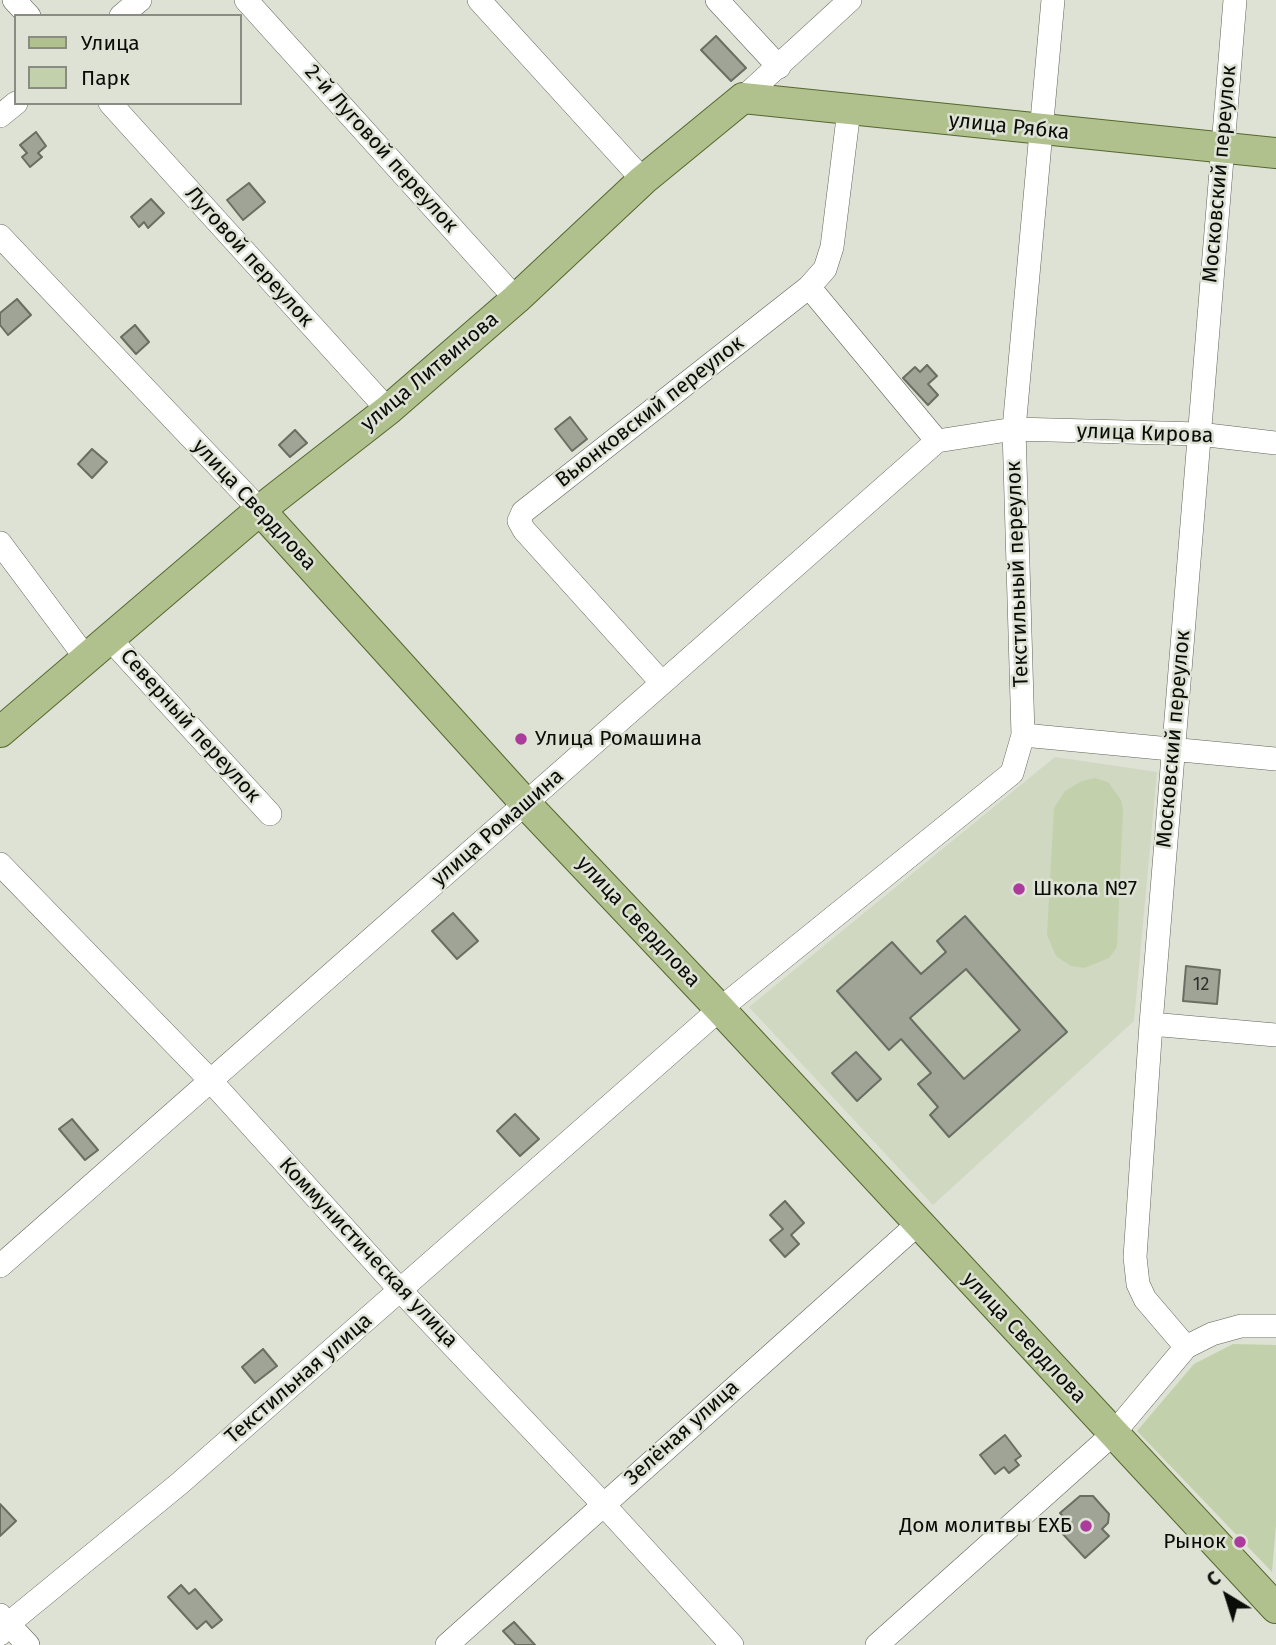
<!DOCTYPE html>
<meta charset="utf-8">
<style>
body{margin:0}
#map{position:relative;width:1276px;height:1645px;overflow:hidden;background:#dde2d4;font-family:"Fira Sans",sans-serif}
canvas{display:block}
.legend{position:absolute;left:14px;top:14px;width:228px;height:91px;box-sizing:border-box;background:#dde2d4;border:2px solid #898c82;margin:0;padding:9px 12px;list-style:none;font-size:21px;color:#0a0c08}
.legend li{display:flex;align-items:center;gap:14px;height:35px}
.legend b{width:35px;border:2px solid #898c82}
.north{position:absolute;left:1192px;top:1561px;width:70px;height:70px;-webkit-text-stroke:5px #dde2d4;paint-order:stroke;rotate:322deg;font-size:19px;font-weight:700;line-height:28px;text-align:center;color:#0a0c08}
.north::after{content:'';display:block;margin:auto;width:24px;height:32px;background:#0a0c08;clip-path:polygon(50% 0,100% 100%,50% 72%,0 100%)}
</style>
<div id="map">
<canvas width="1276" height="1645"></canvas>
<ul class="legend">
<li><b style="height:9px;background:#b1c18e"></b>Улица</li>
<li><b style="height:19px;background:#c3d0ac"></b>Парк</li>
</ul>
<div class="north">С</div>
</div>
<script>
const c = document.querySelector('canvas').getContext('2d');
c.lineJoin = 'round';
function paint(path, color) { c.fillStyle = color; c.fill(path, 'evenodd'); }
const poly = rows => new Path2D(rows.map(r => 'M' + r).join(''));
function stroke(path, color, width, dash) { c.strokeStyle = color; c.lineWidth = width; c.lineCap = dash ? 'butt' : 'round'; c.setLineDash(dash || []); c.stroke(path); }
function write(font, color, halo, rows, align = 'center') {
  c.font = font + ' "Fira Sans",sans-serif'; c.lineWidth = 5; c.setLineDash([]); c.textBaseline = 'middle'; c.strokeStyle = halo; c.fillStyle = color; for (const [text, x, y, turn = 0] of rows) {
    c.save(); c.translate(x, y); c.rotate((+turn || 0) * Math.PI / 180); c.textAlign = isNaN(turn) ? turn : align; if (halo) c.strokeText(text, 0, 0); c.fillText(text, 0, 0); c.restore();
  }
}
paint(poly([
 [1055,757,1157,772,1134,1021,933,1205,749,1007]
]), '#d0d8c2');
paint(poly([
 [1095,778,1108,782,1121,800,1123,810,1117,947,1109,958,1084,968,1071,966,1056,956,1047,935,1054,808,1065,791,1082,781],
 [1233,1344,1276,1345,1276,1525,1272,1572,1137,1431,1194,1364]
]), '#c3d0ac');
const building = poly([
 [716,36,746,68,731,81,701,50,716,36],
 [36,132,46,146,38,153,42,157,30,167,22,157,27,153,20,145,36,132],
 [249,183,265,202,243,220,227,200,249,183],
 [151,199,164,213,148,228,144,222,139,227,131,217,151,199],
 [17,299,31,315,8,335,0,325,0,313,17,299],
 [135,325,149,342,136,354,121,337,135,325],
 [927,365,937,376,928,384,938,395,928,405,903,378,915,367,920,372,927,365],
 [570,417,587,439,572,451,555,429,570,417],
 [295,430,307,443,290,457,279,445,295,430],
 [92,449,107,462,92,478,78,464,92,449],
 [453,913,478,941,457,959,432,931,453,913],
 [965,916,1067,1032,949,1137,930,1115,938,1107,918,1084,931,1073,901,1039,889,1050,837,991,892,942,921,974,946,952,937,941,965,916],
 [966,969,1020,1030,964,1079,910,1018,966,969],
 [1186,966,1220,970,1217,1004,1183,1001,1186,966],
 [856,1052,881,1079,857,1101,832,1073,856,1052],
 [515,1114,539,1139,520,1156,497,1131,515,1114],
 [72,1119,98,1150,85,1160,59,1129,72,1119],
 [785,1201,804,1223,791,1235,799,1244,785,1257,770,1240,783,1229,770,1215,785,1201],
 [263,1349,277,1366,255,1383,242,1367,263,1349],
 [1005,1435,1021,1456,1015,1460,1019,1465,1009,1473,1004,1467,995,1474,980,1455,1005,1435],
 [1080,1496,1093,1496,1109,1514,1108,1523,1102,1529,1109,1536,1085,1558,1061,1532,1070,1524,1060,1513,1080,1496],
 [0,1504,16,1521,0,1536,0,1504],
 [181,1585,189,1594,195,1589,222,1620,212,1628,206,1621,197,1629,168,1597,181,1585],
 [514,1622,535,1645,516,1645,503,1631,514,1622]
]);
paint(building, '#9fa497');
stroke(building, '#696e62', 2);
const minor = poly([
 [14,0,29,16],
 [246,0,516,299],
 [479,0,643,180],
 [717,0,779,67],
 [121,16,140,0],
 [743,98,850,0],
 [110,103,388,410],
 [0,116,16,103],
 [0,236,260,510],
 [809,287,937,441],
 [0,543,86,658],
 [109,638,270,814],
 [662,683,524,530,519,521,523,512,809,287,825,269,832,247,849,110],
 [1023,735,1276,759],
 [0,864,210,1080,401,1291,603,1504,732,1645],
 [1151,1024,1276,1035],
 [0,1266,937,441,1014,429,1199,434,1276,443],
 [1186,1347,1212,1334,1241,1326,1276,1326],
 [0,1615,28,1645],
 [0,1634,8,1624,179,1484,720,1009,1012,773,1023,735,1014,429,1053,0],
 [447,1645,919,1223],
 [877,1645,1113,1434,1186,1347,1145,1299,1138,1284,1135,1257,1151,1024,1235,0]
]);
const major = poly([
 [260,510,526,804,720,1009,1276,1608],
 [0,732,260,510,388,410,516,299,643,180,743,98,1276,153]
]);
stroke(minor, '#606458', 24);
stroke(major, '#55662e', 32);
stroke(minor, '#fff', 23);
stroke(major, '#b1c18e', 30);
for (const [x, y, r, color] of [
 [521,739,7,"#ab3c9b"],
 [1019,889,7,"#ab3c9b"],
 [1086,1526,7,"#ab3c9b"],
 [1240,1542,7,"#ab3c9b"]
]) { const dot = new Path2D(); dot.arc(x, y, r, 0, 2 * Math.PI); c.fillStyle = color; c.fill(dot); stroke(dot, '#dde2d4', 2.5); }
write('18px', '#2f322c', null, [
 ["12",1201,985]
]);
write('21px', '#0a0c08', '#dde2d4', [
 ["улица Рябка",1009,127,6],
 ["2-й Луговой переулок",381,149,48],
 ["Московский переулок",1220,174,-85],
 ["Луговой переулок",249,257,48],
 ["улица Литвинова",430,372,-40],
 ["Вьюнковский переулок",650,412,-38],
 ["улица Кирова",1145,434,2],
 ["улица Свердлова",254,505,47],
 ["Текстильный переулок",1018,574,-92],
 ["Северный переулок",190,726,48],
 ["Московский переулок",1174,739,-85],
 ["улица Ромашина",498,828,-41],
 ["улица Свердлова",638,922,47],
 ["Коммунистическая улица",368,1253,47],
 ["улица Свердлова",1024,1338,47],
 ["Текстильная улица",299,1379,-41],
 ["Зелёная улица",682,1433,-42]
]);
write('21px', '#0a0c08', '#dde2d4', [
 ["Улица Ромашина",535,739],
 ["Школа №7",1033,889],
 ["Дом молитвы ЕХБ",1072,1526,"right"],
 ["Рынок",1226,1542,"right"]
], 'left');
</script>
